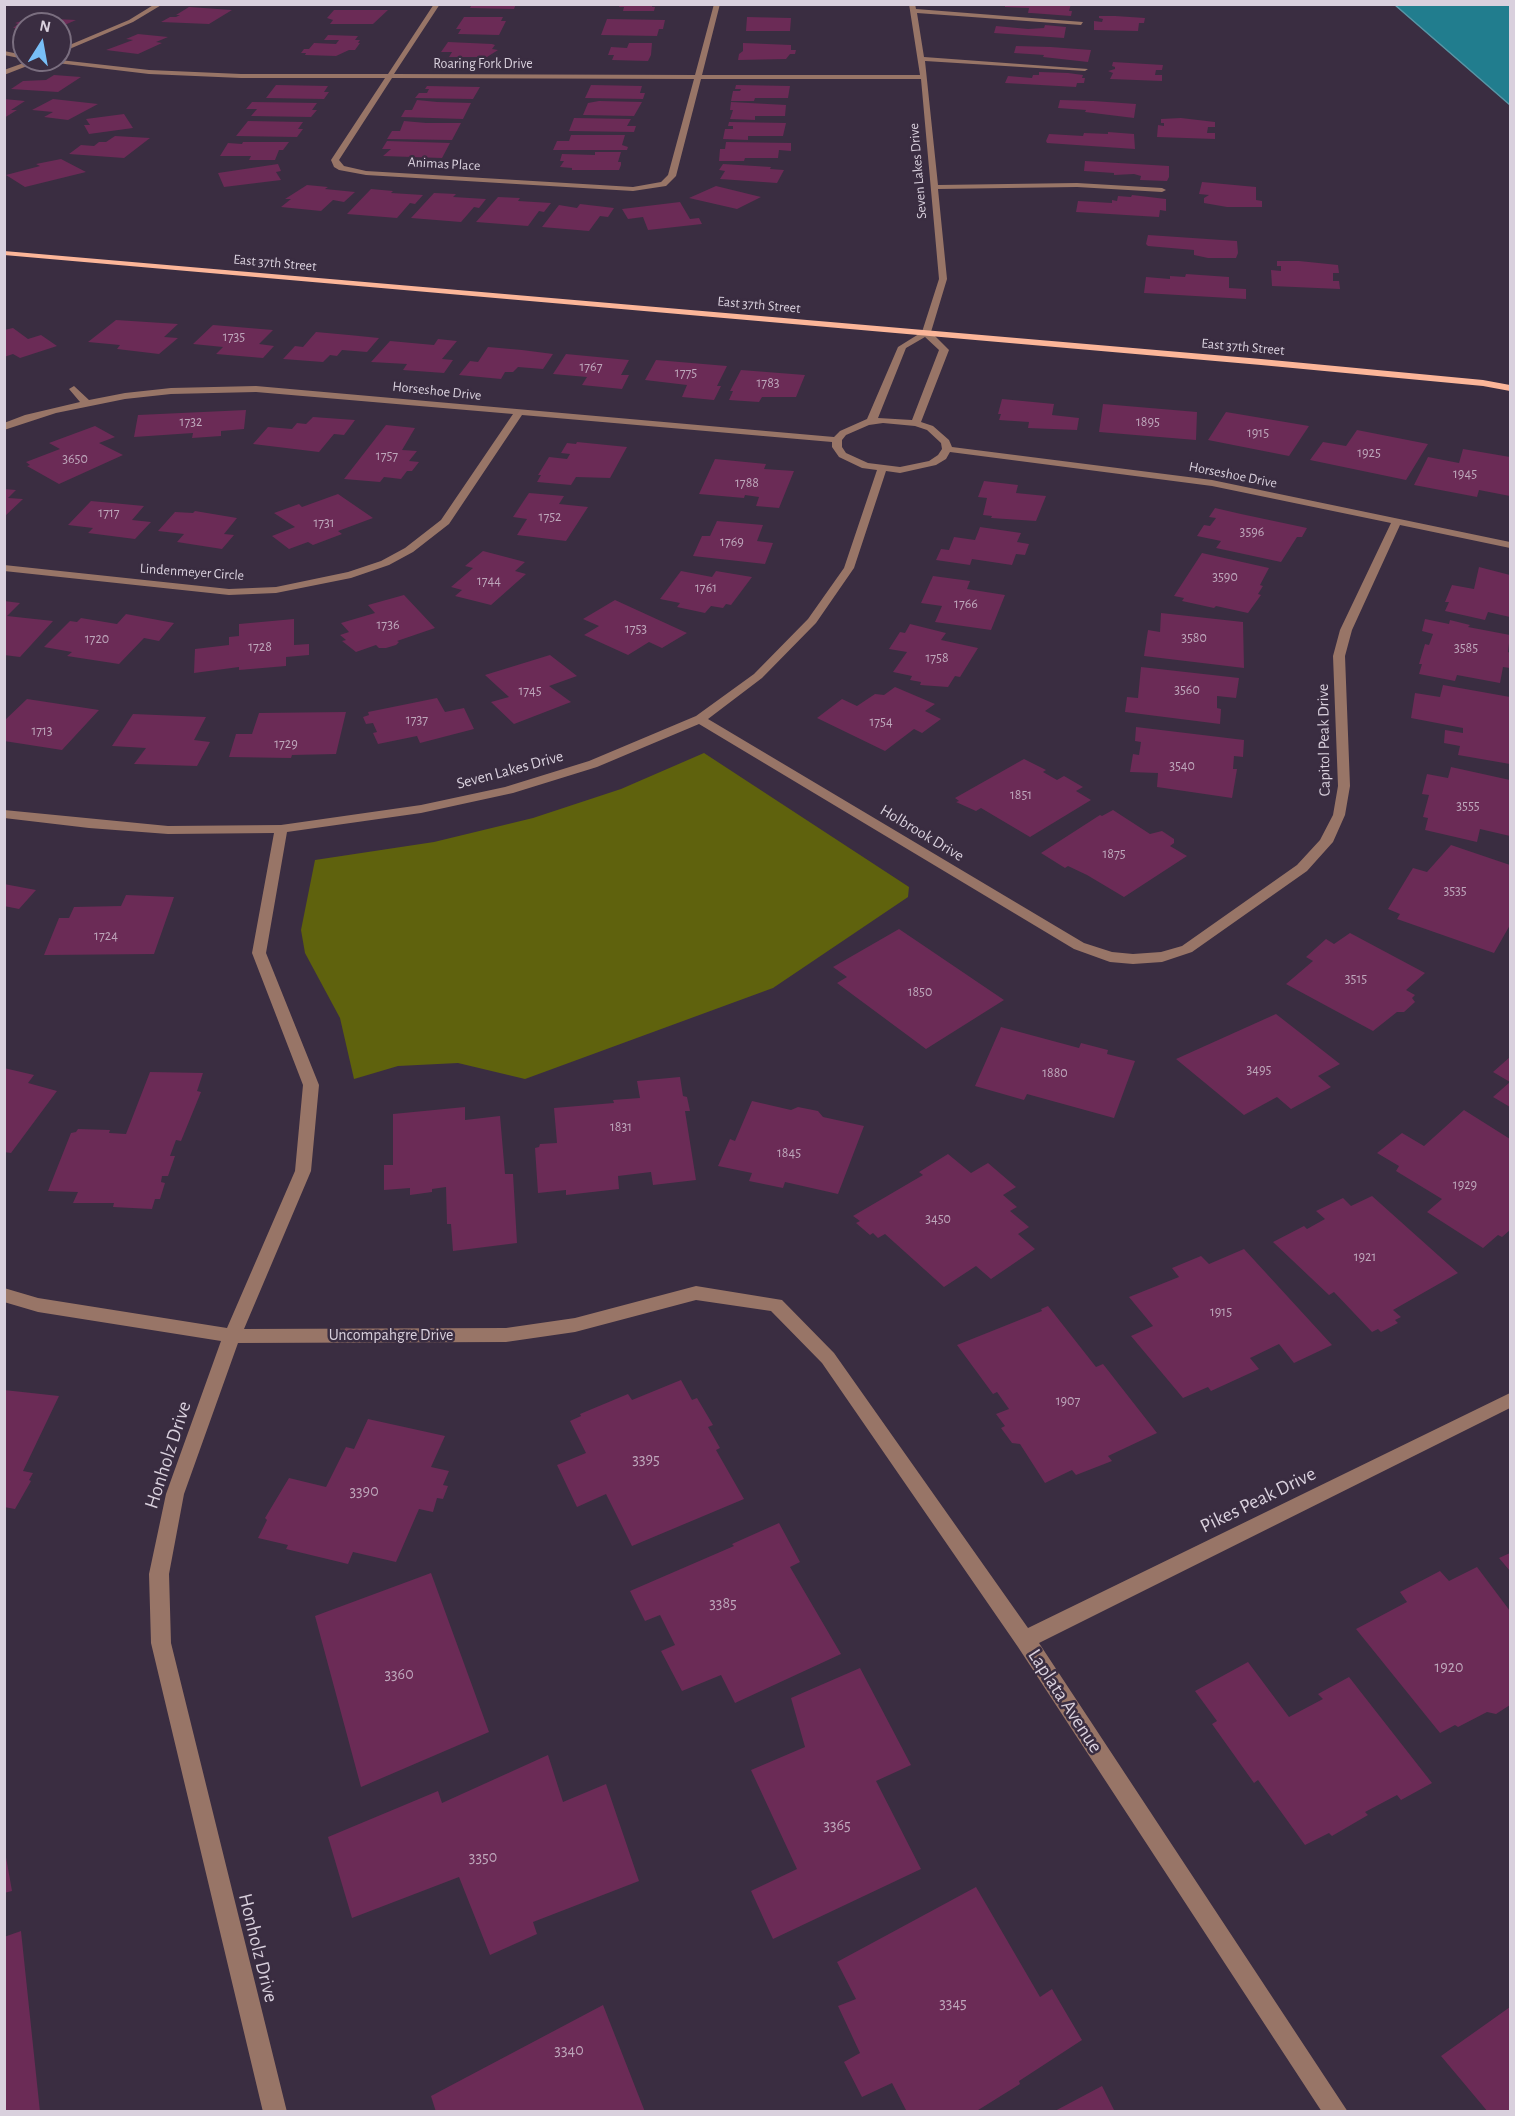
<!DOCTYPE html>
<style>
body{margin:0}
#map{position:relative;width:1515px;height:2116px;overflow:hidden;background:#3a2d41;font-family:"Alegreya Sans",sans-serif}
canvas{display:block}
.frame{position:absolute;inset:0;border:6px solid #d9d0dd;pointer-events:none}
.north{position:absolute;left:12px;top:12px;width:60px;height:60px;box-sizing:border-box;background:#3a2d41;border:2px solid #7a6e7f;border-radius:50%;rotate:11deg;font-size:16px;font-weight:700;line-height:24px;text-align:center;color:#d9d0dd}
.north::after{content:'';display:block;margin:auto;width:21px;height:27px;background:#78bff7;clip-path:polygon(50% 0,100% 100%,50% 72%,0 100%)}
</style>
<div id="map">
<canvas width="1515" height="2116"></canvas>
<div class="frame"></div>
<div class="north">N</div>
</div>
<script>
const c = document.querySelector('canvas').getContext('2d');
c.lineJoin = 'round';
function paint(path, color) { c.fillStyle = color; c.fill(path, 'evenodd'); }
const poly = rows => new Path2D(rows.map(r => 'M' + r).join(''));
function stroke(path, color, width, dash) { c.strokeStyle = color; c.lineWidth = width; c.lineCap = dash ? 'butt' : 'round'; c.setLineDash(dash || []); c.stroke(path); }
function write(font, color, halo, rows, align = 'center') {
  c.font = font + ' "Alegreya Sans",sans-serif'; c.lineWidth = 5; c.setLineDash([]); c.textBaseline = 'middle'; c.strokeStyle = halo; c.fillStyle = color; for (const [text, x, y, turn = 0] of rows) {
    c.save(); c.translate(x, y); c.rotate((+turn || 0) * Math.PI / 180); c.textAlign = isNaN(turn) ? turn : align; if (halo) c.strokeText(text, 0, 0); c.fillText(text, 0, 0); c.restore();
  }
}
paint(poly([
 [704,753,909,887,908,897,773,988,525,1079,458,1063,398,1066,354,1079,340,1018,305,953,301,930,315,860,434,842,533,818,621,789]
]), '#5f620d');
const water = poly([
 [1395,5,1510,5,1510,105,1395,5]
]);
paint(water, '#217d8e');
stroke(water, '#5896a6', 1.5);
paint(poly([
 [472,4,516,4,514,9,470,8],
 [620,4,653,4,652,7,655,7,654,11,623,11,624,7,619,7],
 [1005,4,1071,4,1069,11,1072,11,1071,16,1031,13,1028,13,1029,8,1005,7],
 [189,7,232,10,209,24,161,22,170,17,176,17,180,15,176,15],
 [334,10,388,10,373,24,330,24,333,20,327,18],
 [37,16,56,19,76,20,60,27,60,24,24,24,24,29,13,28,18,24,15,23],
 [1099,16,1115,16,1145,18,1144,23,1139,23,1138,31,1094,30,1094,21,1102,22,1103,19,1099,18],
 [464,17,503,17,501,21,506,21,499,35,458,34,461,29,456,29],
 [747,17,791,18,790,31,746,31],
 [607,19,665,20,663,29,659,29,657,36,601,35],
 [1045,25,1066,27,1064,38,994,33,996,26,1028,29,1044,28],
 [138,34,168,37,156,42,162,43,138,54,106,50,133,40,126,39],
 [328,35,358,36,355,40,360,40,358,43,360,43,355,50,349,50,336,56,305,55,306,53,301,53,304,49,309,49,314,43,336,44,339,40,324,40],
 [448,42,492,44,495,45,492,49,498,50,487,57,449,57,452,52,441,52],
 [629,43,652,43,651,55,648,61,612,60,614,55,608,55,611,47,627,48],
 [743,43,791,45,791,50,796,50,795,54,790,54,786,59,738,60,739,54,743,51],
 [1016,46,1051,47,1091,50,1088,62,1043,57,1044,55,1014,53],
 [1113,62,1163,65,1162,70,1156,70,1155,75,1162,75,1162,81,1110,79,1113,73,1108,71,1115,69,1115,67,1112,66],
 [1039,72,1068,73,1083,75,1082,78,1085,78,1084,83,1077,83,1076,87,1005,83,1008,76,1032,78,1033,75,1039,75],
 [54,75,81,77,58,92,11,89,23,81,46,80],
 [276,85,328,86,324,92,329,92,324,99,266,98],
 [591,85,642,86,640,93,645,93,643,99,585,98],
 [736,85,790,86,788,98,755,98,754,101,731,101,733,91,740,91,741,89,735,89],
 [427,86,480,87,473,99,415,98,419,93,427,93,429,89,425,89],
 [4,99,25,101,11,110,17,110,4,118],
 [53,99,98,104,68,120,44,117,53,112,32,110],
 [417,100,437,102,471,103,463,119,401,117,405,110,412,110],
 [1060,100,1093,101,1136,104,1134,118,1085,112,1086,110,1058,108],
 [599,101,642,102,634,116,583,115,588,103],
 [252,102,317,103,312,110,317,110,311,117,251,116,257,109,246,109],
 [731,102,786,105,785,116,755,116,755,120,730,119,733,110,730,110],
 [124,114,133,128,89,134,84,125,90,125,86,119],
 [574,118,631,119,627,126,636,126,634,132,569,131],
 [1181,118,1215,122,1215,127,1208,127,1207,133,1215,133,1215,139,1157,137,1158,125,1164,126,1164,123,1161,123,1161,119],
 [248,121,303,122,298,129,303,129,297,137,236,136],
 [404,121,426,123,461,123,452,140,387,139,392,131,400,131],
 [729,122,786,123,783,136,748,136,748,140,723,139,725,129,733,129,733,126,728,126],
 [1108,132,1134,134,1135,149,1047,143,1046,141,1049,134,1083,136,1084,133,1108,134],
 [571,135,625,135,622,145,628,147,627,150,553,150,557,141,569,141],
 [115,136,150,138,124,158,69,154,81,145,94,146,99,142,106,142],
 [387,141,450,143,442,158,383,156,391,149,382,149],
 [243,142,289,142,283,150,279,150,275,160,249,160,251,156,220,156,228,143,242,144],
 [726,142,791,143,791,151,779,150,778,158,745,158,744,161,719,161,720,149,725,149],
 [595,152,621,152,618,162,621,162,621,165,619,170,572,170,572,168,560,167,564,161,560,161,562,154,595,155],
 [61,159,86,172,25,187,6,175,40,166,36,164],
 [1085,161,1169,166,1169,177,1167,181,1140,180,1141,176,1134,174,1114,175,1114,173,1084,171],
 [278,164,281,171,276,172,281,180,224,187,218,173],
 [723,164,771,167,770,169,784,170,777,183,720,179,725,171,719,170],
 [1202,182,1256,187,1256,200,1262,201,1262,207,1227,207,1204,203,1204,198,1209,195,1199,194],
 [307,185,328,187,325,189,355,192,344,202,333,200,321,211,281,207,291,199,285,199],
 [716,186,761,197,737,209,689,198],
 [371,189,393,191,391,193,423,195,415,204,410,203,397,218,347,214],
 [434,193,456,194,453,197,486,199,479,208,474,207,461,222,411,218],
 [1132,195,1166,199,1166,211,1160,210,1159,217,1076,212,1078,201,1112,203,1112,200,1117,201,1118,196,1131,197],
 [498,197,520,198,518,201,551,203,544,212,539,211,528,226,476,222],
 [680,202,690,219,699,218,702,224,648,230,643,217,628,219,622,209],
 [580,204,614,208,608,217,600,216,589,231,542,227,559,205,577,208],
 [1148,235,1237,241,1238,253,1236,258,1208,258,1194,255,1194,250,1148,246,1146,244],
 [1277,261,1299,261,1338,265,1339,273,1333,273,1333,281,1339,281,1340,289,1272,286,1271,270,1281,271,1281,266,1277,266],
 [1186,274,1229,277,1229,288,1246,289,1246,299,1144,293,1146,277,1170,279,1170,276,1185,277],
 [116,320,178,324,164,337,178,338,159,354,117,349,120,345,88,342],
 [213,325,273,330,259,344,274,346,263,358,216,354,223,347,193,344],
 [13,328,28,339,41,335,57,346,20,358,13,354,4,357,4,330],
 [316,332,349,335,379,338,367,352,342,350,337,356,330,355,323,362,283,359,295,346,303,347],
 [438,339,457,341,442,359,453,360,444,373,403,370,407,364,371,362,390,341,434,345],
 [488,347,522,350,553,354,543,369,518,367,513,372,505,372,501,379,459,375,470,361,478,362],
 [566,354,629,360,621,375,629,375,622,389,582,385,587,377,553,374],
 [656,360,727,366,717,386,721,386,714,400,682,397,687,385,645,380],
 [741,370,805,375,796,397,762,397,759,402,729,400,733,391,730,391],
 [1002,399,1054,404,1052,415,1079,418,1077,430,1028,428,1029,422,999,420,1001,414,998,414],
 [1103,404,1197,412,1196,440,1099,432],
 [246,410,244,429,221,431,221,436,192,438,193,433,134,437,138,415],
 [1226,412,1309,426,1289,456,1208,440],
 [313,417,355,420,344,435,334,434,319,452,253,444,268,427,292,429,297,423,306,424],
 [386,425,415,428,402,450,417,451,409,461,419,462,412,471,407,471,401,479,384,477,380,482,344,479],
 [95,426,115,437,99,443,123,455,59,484,27,466,30,465,26,462,60,449,49,443],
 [1357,430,1428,444,1406,480,1310,460,1323,442,1346,446],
 [577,442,627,447,610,478,576,477,571,485,537,482,541,475,538,475,549,457,567,459,570,454,561,453,567,443,576,444],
 [1463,449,1510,457,1510,496,1479,490,1477,497,1414,485,1428,457,1459,463],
 [715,459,766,464,764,469,794,471,779,508,756,506,759,497,745,495,744,498,699,494],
 [984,481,1018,485,1016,493,1046,496,1036,521,991,518,992,516,983,515,987,498,978,497],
 [4,489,16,490,8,498,23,499,4,517],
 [529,493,564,496,559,504,588,507,566,541,517,535,527,519,513,517],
 [338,494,373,518,338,531,342,534,313,545,308,542,289,549,272,536,295,527,274,513,299,504,302,507],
 [91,501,144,506,132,520,151,522,135,539,88,533,93,528,68,525],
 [1215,508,1241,514,1307,528,1302,537,1297,537,1281,562,1216,548,1221,541,1197,536,1204,525,1210,526,1216,518,1209,517],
 [195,511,237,518,224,534,234,535,222,549,177,542,184,534,158,531,175,512,193,513],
 [717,521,763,525,757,541,773,543,765,564,693,556,702,536,710,536],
 [980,527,1021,533,1017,542,1029,544,1025,555,1016,554,1012,565,972,559,970,565,936,560,941,549,949,550,954,537,975,540],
 [483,551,525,562,515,571,526,574,491,605,455,596,462,590,451,587,473,568,465,566],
 [1202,553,1269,568,1260,585,1263,586,1258,594,1261,595,1248,613,1216,606,1214,608,1182,601,1184,598,1174,596],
 [1479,567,1510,575,1510,617,1488,612,1485,620,1445,611,1449,602,1445,602,1452,585,1474,589],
 [681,571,712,577,716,571,752,577,731,605,726,604,723,608,711,606,705,613,677,607,680,603,660,599],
 [933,576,970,581,967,589,1005,595,991,630,935,622,942,606,921,603],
 [404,595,435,628,397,641,399,642,396,645,386,648,379,648,376,645,356,652,342,641,346,640,340,635,349,632,341,623,375,613,368,605],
 [615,600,687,633,662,648,649,642,628,655,584,635,599,626,583,619],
 [4,601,20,603,7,616,53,621,20,657,4,655],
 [1161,613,1243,622,1244,668,1144,656,1148,630,1160,632],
 [126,614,174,623,159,641,144,638,119,664,67,656,72,652,44,647,70,621,77,622,81,618,117,624],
 [294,619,294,645,309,644,309,655,286,657,286,666,239,670,239,667,194,673,195,649,229,645,229,637,239,636,239,624],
 [1425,619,1449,624,1450,620,1470,625,1468,627,1510,635,1508,652,1510,653,1510,668,1503,667,1500,683,1457,675,1455,681,1419,674,1422,664,1419,664,1425,644,1429,645,1433,634,1422,631],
 [910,624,946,633,941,640,978,648,960,677,955,676,948,687,920,685,921,682,910,680,912,676,893,672,907,652,889,649,900,632,905,633],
 [550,655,577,676,549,686,571,702,514,724,491,702,509,697,485,675],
 [1141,667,1239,678,1236,698,1217,696,1217,708,1221,709,1220,724,1125,712,1127,697,1138,698],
 [1443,685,1510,697,1510,764,1458,755,1460,746,1444,743,1445,730,1463,733,1463,728,1411,718,1415,693,1440,697],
 [895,687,935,704,925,711,941,719,922,733,914,729,885,751,817,718,842,699,857,706,875,694,884,695],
 [437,698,445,712,464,708,474,729,420,743,417,736,378,744,373,733,377,732,373,723,366,724,363,717,369,715,368,712],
 [27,699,99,710,62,750,4,741,4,721],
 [346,712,336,754,292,755,291,758,229,757,236,734,252,734,259,713],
 [133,714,206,717,194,740,210,742,197,766,134,764,146,748,112,746],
 [1136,727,1244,740,1243,757,1234,756,1233,769,1237,769,1232,798,1157,787,1158,773,1130,772,1133,754,1139,755,1141,742,1135,741],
 [1024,759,1046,770,1043,772,1057,780,1064,776,1083,787,1076,791,1091,800,1030,837,981,808,976,811,956,802,959,801,955,798],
 [1451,767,1510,780,1510,836,1480,829,1477,842,1425,830,1428,818,1423,817,1429,795,1422,794,1427,774,1448,778],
 [1113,810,1150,834,1162,831,1174,839,1174,843,1170,846,1187,856,1124,897,1087,875,1068,866,1065,868,1041,853,1100,815,1102,816],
 [1451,845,1510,865,1510,925,1494,953,1397,919,1400,914,1388,909,1413,868,1427,872],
 [4,884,36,890,19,909,4,906],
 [126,895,174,897,154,954,44,955,59,918,69,918,74,907,121,906],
 [899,929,1004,1000,926,1049,837,983,847,977,833,967],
 [1350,933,1425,973,1406,990,1415,995,1412,998,1415,1002,1404,1012,1397,1012,1373,1031,1286,984,1313,961,1306,957,1326,939,1334,944],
 [1276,1014,1340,1064,1318,1076,1331,1087,1291,1109,1277,1097,1244,1115,1176,1059],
 [1001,1027,1079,1048,1081,1043,1108,1050,1107,1054,1135,1061,1114,1118,1027,1094,1024,1100,975,1086],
 [1510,1057,1510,1082,1493,1072],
 [4,1068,34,1075,28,1083,57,1091,11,1153,4,1152],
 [150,1072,203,1073,197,1091,201,1092,181,1141,176,1140,170,1156,175,1156,168,1176,162,1176,161,1182,165,1183,160,1199,155,1199,152,1209,113,1207,114,1203,73,1203,78,1192,48,1191,71,1133,76,1132,78,1129,110,1130,109,1133,126,1134],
 [680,1077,683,1096,687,1097,690,1111,685,1111,696,1180,653,1185,651,1172,618,1176,619,1189,566,1195,566,1190,538,1193,535,1148,539,1147,540,1144,557,1143,554,1108,614,1103,613,1100,640,1098,637,1081],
 [1510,1082,1510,1107,1493,1097],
 [752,1101,791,1110,798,1107,818,1111,823,1117,864,1126,838,1194,785,1182,783,1188,749,1181,752,1173,718,1166,730,1139,735,1141],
 [465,1107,465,1120,500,1116,505,1174,513,1174,517,1243,453,1251,451,1224,447,1224,446,1187,432,1189,432,1192,410,1195,410,1188,384,1190,384,1165,393,1165,393,1114],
 [1464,1110,1510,1139,1510,1230,1502,1237,1498,1235,1483,1248,1427,1212,1442,1199,1396,1171,1399,1166,1377,1153,1402,1133,1424,1146],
 [948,1154,971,1173,988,1163,1016,1187,1003,1195,1017,1207,1010,1211,1029,1227,1018,1234,1035,1249,991,1279,976,1266,944,1287,885,1234,878,1238,873,1233,870,1235,856,1223,860,1221,853,1216,923,1175,919,1172],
 [1372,1196,1458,1273,1393,1310,1401,1317,1395,1320,1398,1323,1381,1332,1378,1329,1372,1332,1334,1292,1329,1295,1273,1242,1304,1226,1307,1229,1325,1219,1316,1211,1343,1198,1351,1206],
 [1244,1249,1332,1345,1294,1363,1279,1344,1250,1358,1259,1369,1211,1391,1208,1387,1183,1398,1131,1336,1153,1326,1129,1297,1179,1277,1172,1268,1201,1256,1209,1264],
 [1048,1306,1096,1367,1103,1364,1157,1433,1108,1456,1112,1461,1076,1475,1072,1470,1045,1483,1020,1444,1012,1443,1001,1428,1005,1426,996,1414,1009,1409,997,1392,993,1394,957,1345,1042,1311,1041,1309],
 [681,1380,692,1400,697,1398,713,1425,708,1427,720,1448,716,1450,744,1499,632,1546,606,1494,577,1507,557,1465,586,1453,570,1421,581,1416,580,1414,628,1394,632,1400],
 [4,1390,59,1396,23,1471,33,1473,29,1480,31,1481,15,1509,4,1507],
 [368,1419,445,1436,431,1467,449,1471,443,1485,448,1486,443,1499,437,1498,433,1512,419,1509,396,1562,353,1552,348,1564,286,1549,288,1545,258,1538,267,1520,265,1518,289,1478,326,1487,346,1447,354,1449],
 [779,1523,800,1562,790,1567,841,1654,735,1703,721,1675,682,1691,661,1651,675,1645,660,1615,645,1621,630,1591,734,1546,732,1544],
 [1510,1553,1510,1571,1499,1558],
 [1477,1567,1510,1611,1510,1705,1496,1714,1487,1712,1458,1727,1455,1725,1440,1733,1356,1629,1407,1602,1400,1592,1440,1571,1449,1581],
 [431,1573,489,1732,361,1787,315,1616],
 [1248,1662,1289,1717,1323,1699,1318,1694,1349,1677,1432,1783,1401,1800,1397,1795,1365,1812,1368,1815,1332,1836,1329,1833,1305,1845,1258,1780,1254,1783,1212,1724,1217,1721,1195,1691],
 [860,1668,911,1765,876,1781,921,1869,773,1939,751,1891,797,1869,751,1770,805,1747,791,1698],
 [548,1755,563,1802,606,1784,639,1881,533,1922,537,1934,490,1955,459,1877,352,1918,328,1837,438,1791,442,1803],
 [4,1846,12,1891,4,1893],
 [976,1887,1040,1997,1052,1989,1082,2040,1019,2081,1020,2084,975,2112,907,2112,892,2083,862,2097,844,2062,860,2053,838,2006,856,1999,837,1962],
 [21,1931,40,2112,4,2112,4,1937],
 [603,2005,645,2112,436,2112,431,2096],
 [1510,2007,1510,2112,1488,2112,1441,2056],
 [1102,2086,1115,2112,1053,2112]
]), '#6b2b56');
paint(poly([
 [155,4,163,4,133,22,60,53,60,49,129,20,155,4],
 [434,4,440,4,394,74,695,75,714,4,720,4,702,75,920,75,909,4,915,4,916,9,1083,22,1081,25,917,13,924,57,1088,69,1085,71,925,61,938,185,1077,183,1162,188,1166,190,1162,192,1077,187,938,189,947,279,931,332,949,350,921,422,933,426,949,440,952,447,1212,480,1510,542,1510,548,1400,525,1352,630,1345,656,1350,786,1345,815,1333,842,1307,871,1192,952,1162,962,1133,964,1110,962,1074,949,699,724,597,767,513,793,421,813,287,832,266,953,319,1085,311,1171,244,1329,506,1328,575,1318,696,1286,782,1300,834,1353,1028,1628,1510,1393,1510,1408,1039,1643,1348,2112,1322,2112,1018,1647,822,1363,771,1311,696,1300,575,1332,506,1342,238,1343,184,1494,169,1574,171,1643,287,2112,263,2112,151,1643,149,1574,166,1494,221,1341,38,1312,4,1302,4,1288,38,1298,227,1328,295,1171,303,1085,252,953,274,833,168,834,89,828,4,818,4,810,168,826,281,825,421,805,505,787,589,761,696,716,754,674,808,619,844,568,877,470,862,468,839,457,832,447,832,442,522,415,449,524,413,552,389,565,351,578,276,593,229,595,4,571,4,565,229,589,276,587,348,572,381,561,405,548,441,520,513,414,256,392,171,394,125,399,56,413,4,430,4,423,25,415,80,402,69,389,74,386,89,400,125,393,171,388,256,386,834,437,840,431,867,419,898,347,922,332,939,279,921,79,701,79,676,176,666,186,633,191,366,175,339,170,334,167,331,160,385,78,241,78,149,74,40,61,4,75,4,70,32,60,60,60,149,70,241,74,388,74,434,4],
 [392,78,694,79,668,175,661,182,633,187,366,171,344,166,339,160,392,78],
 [925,337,939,350,912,420,878,418,906,348,925,337],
 [883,423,915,426,927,430,941,443,942,449,938,455,929,461,900,467,868,463,846,453,842,447,842,440,846,435,869,425,883,423],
 [950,452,1212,486,1391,523,1340,630,1333,656,1338,786,1333,815,1320,840,1297,865,1182,946,1161,952,1133,954,1112,952,1084,943,708,719,762,678,816,623,854,568,886,471,900,473,936,465,946,459,950,452],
 [4,51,24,55,24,59,4,55,4,51]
]), '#987567');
paint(poly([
 [4,251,1261,359,1483,380,1510,385,1510,391,1483,386,1261,365,4,255,4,251]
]), '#fcb699');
write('14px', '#d9d0dd', '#3a2d41', [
 ["Roaring Fork Drive",483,64],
 ["Animas Place",444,164,3],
 ["Seven Lakes Drive",918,171,-95],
 ["East 37th Street",275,263,5],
 ["East 37th Street",759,305,5],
 ["East 37th Street",1243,347,5],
 ["Horseshoe Drive",437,391,6],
 ["Horseshoe Drive",1233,475,11],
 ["Lindenmeyer Circle",192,572,4]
]);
write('14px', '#bea7bb', null, [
 ["1735",234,337],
 ["1767",591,367],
 ["1775",686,373],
 ["1783",768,383],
 ["1732",191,422],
 ["1895",1148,422],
 ["1915",1258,433],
 ["1925",1369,453],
 ["1757",387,456],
 ["3650",75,459],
 ["1945",1465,474],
 ["1788",747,483],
 ["1717",109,513],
 ["1752",550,517],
 ["1731",324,523],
 ["3596",1252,532],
 ["1769",732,542],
 ["3590",1225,577],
 ["1744",489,581],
 ["1761",706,588],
 ["1766",966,604],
 ["1736",388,625],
 ["1753",636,629],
 ["3580",1194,638],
 ["1720",97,639],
 ["1728",260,647],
 ["3585",1466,648],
 ["1758",937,658],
 ["3560",1187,690],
 ["1745",530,691],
 ["1737",417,720],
 ["1754",881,722],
 ["1713",42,731],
 ["1729",286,744],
 ["3540",1182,766],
 ["1851",1021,795],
 ["3555",1468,806],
 ["1875",1114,854],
 ["3535",1455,891],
 ["1724",106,936],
 ["3515",1356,979],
 ["1850",920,992],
 ["3495",1259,1070],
 ["1880",1055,1073],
 ["1831",621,1127],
 ["1845",789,1153],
 ["1929",1465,1185],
 ["3450",938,1219],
 ["1921",1365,1257],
 ["1915",1221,1312],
 ["1907",1068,1401]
]);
write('16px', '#d9d0dd', '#3a2d41', [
 ["Capitol Peak Drive",1324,740,-91],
 ["Seven Lakes Drive",510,770,-15],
 ["Holbrook Drive",922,833,31],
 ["Uncompahgre Drive",391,1335]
]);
write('16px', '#bea7bb', null, [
 ["3395",646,1459],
 ["3390",364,1491],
 ["3385",723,1603],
 ["1920",1449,1667],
 ["3360",399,1674],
 ["3365",837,1825],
 ["3350",483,1857],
 ["3345",953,2003],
 ["3340",569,2050]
]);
write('20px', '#d9d0dd', '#3a2d41', [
 ["Honholz Drive",168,1455,-72],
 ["Pikes Peak Drive",1258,1500,-26],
 ["Laplata Avenue",1065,1701,57],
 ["Honholz Drive",258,1948,76]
]);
</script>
